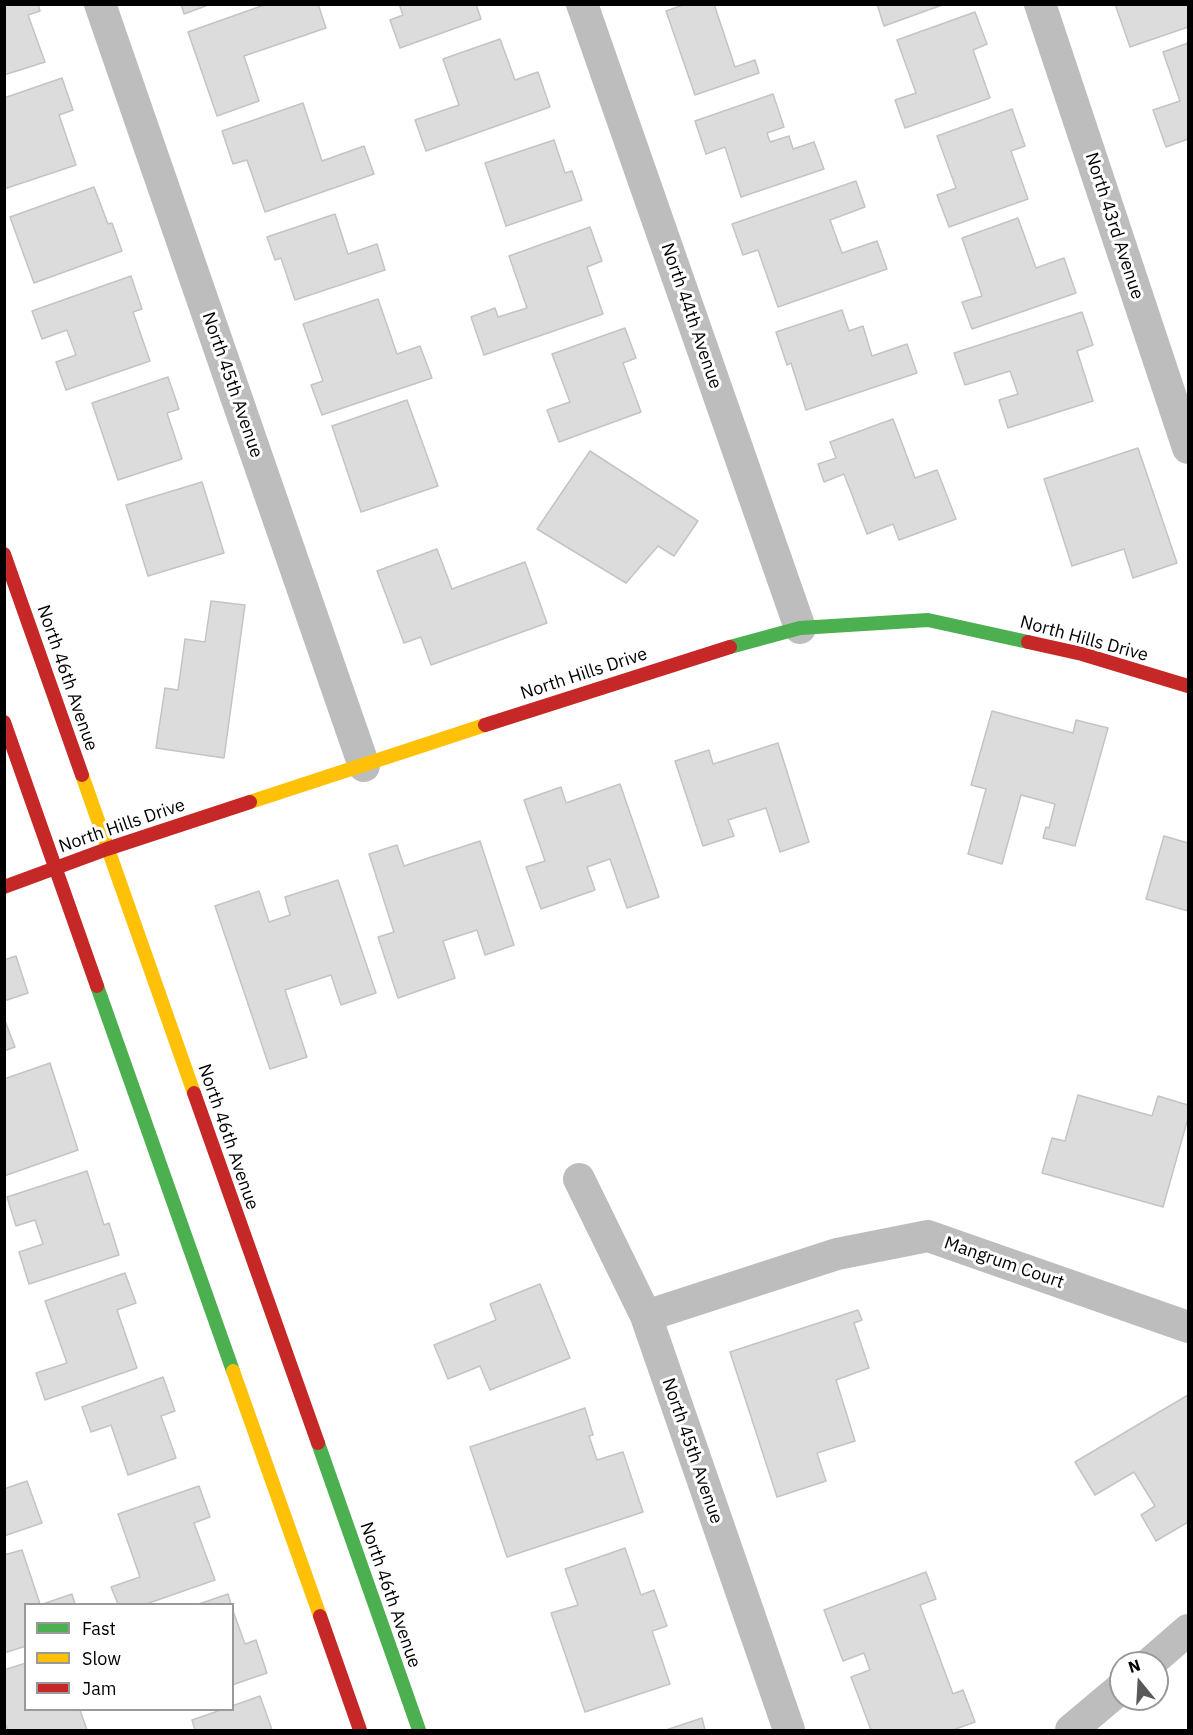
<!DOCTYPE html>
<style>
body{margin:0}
#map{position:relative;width:1193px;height:1735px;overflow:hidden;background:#fff;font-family:"IBM Plex Sans",sans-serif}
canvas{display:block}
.frame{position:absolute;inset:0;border:6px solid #000;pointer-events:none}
.legend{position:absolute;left:24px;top:1603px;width:210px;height:108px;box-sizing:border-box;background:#fff;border:2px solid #999;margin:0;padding:8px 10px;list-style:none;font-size:18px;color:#000}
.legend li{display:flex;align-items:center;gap:12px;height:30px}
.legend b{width:30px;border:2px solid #999}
.north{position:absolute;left:1109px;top:1651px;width:60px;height:60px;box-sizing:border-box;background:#fff;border:2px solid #999;border-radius:50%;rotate:342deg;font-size:16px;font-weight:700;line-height:24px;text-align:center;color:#000}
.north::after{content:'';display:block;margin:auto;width:21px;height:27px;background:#595959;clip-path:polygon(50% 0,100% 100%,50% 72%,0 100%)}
</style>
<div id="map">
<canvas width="1193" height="1735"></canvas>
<div class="frame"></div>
<ul class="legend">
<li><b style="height:8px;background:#4caf50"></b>Fast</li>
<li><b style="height:8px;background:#ffc107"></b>Slow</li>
<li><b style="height:8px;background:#c62828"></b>Jam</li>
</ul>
<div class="north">N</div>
</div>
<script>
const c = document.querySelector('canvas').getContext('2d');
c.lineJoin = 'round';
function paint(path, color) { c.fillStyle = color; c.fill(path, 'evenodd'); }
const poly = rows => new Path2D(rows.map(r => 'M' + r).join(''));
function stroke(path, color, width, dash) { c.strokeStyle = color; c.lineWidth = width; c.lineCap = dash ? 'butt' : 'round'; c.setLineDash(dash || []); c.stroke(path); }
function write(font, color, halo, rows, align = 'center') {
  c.font = font + ' "IBM Plex Sans",sans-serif'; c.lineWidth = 6; c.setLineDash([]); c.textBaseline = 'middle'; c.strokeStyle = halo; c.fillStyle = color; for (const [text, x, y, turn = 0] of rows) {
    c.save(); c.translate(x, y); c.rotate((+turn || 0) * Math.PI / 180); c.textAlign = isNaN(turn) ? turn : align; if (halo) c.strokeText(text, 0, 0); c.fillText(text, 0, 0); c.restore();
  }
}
const building = poly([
 [4,4,38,4,40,11,28,15,45,62,4,75,4,4],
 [181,4,211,4,184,14,181,4],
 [267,4,318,4,326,28,244,56,259,101,217,116,188,32,267,4],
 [399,4,476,4,481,19,400,48,390,20,403,15,399,4],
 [686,4,714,4,735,67,755,60,759,73,695,95,666,11,686,4],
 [877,4,945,4,884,26,877,4],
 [1115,4,1188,4,1188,27,1130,47,1115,4],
 [975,12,987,44,973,50,990,98,905,128,895,100,916,93,897,40,975,12],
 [500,39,515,80,538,72,550,107,426,151,415,120,459,105,443,59,500,39],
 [1188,43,1188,139,1166,147,1153,110,1180,101,1163,52,1188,43],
 [62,78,73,110,59,115,76,165,4,189,4,98,62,78],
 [773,94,784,127,767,133,770,142,789,136,793,149,814,142,824,169,741,197,725,147,706,154,695,121,773,94],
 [303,103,322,161,364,146,374,174,265,212,247,160,233,164,222,131,303,103],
 [1012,109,1025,146,1011,151,1028,199,949,227,937,195,956,188,937,136,1012,109],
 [554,140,565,173,572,171,582,200,506,226,485,163,554,140],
 [856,181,865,207,830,220,842,253,877,241,887,269,778,307,758,250,743,255,732,224,856,181],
 [94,187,108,224,112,223,122,251,34,283,10,217,94,187],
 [335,214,348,254,377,244,385,270,295,300,281,258,275,260,267,237,335,214],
 [1018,218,1036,268,1064,258,1076,293,972,329,962,302,982,296,962,238,1018,218],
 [590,227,602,261,587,267,603,314,484,355,471,317,495,308,498,317,527,308,509,256,590,227],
 [131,276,142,309,133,312,150,361,66,390,56,362,76,355,67,330,42,339,32,311,131,276],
 [378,299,397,354,420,346,432,378,322,415,311,385,323,381,303,324,378,299],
 [842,310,849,331,863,326,872,356,907,344,917,373,806,410,791,363,787,365,776,332,842,310],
 [1082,312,1093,345,1077,351,1093,401,1008,428,999,400,1018,394,1010,371,965,385,954,353,1082,312],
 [625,328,636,358,623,363,641,412,559,442,547,410,570,402,552,354,625,328],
 [168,377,179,409,167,413,182,459,118,480,92,403,168,377],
 [407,400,438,486,361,512,332,426,407,400],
 [893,419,915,478,937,470,956,519,899,540,893,524,867,534,844,474,824,482,818,464,836,458,830,442,893,419],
 [1138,448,1177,563,1133,578,1124,549,1072,566,1044,479,1138,448],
 [590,451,698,521,674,556,658,546,626,583,537,529,590,451],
 [202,482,224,553,148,576,126,505,202,482],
 [437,549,452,589,525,562,547,623,431,665,421,637,404,643,377,571,437,549],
 [211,601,245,605,224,758,156,748,165,688,178,690,185,639,205,642,211,601],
 [992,711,1073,733,1076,720,1108,728,1075,846,1043,838,1046,827,1049,828,1055,804,1021,795,1002,864,968,854,986,789,971,785,992,711],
 [778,743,809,842,780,852,766,808,728,820,734,836,703,846,675,761,709,750,713,764,778,743],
 [620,784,659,897,627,908,610,859,587,867,595,890,541,909,526,867,545,861,524,800,561,787,566,803,620,784],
 [1164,836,1188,843,1188,911,1146,899,1164,836],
 [480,841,514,945,485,955,477,930,443,941,455,978,398,998,378,937,394,932,369,854,397,845,404,866,480,841],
 [338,880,376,993,341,1005,331,975,285,990,307,1057,270,1069,215,906,259,891,269,922,290,915,285,897,338,880],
 [16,956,28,993,4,1001,4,960,16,956],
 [4,1018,15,1047,4,1051,4,1018],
 [50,1063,78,1150,4,1176,4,1079,50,1063],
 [1078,1095,1152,1116,1158,1096,1188,1105,1188,1118,1163,1207,1042,1173,1052,1138,1065,1141,1078,1095],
 [87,1171,104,1225,109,1223,119,1255,29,1284,19,1252,43,1244,35,1220,16,1226,7,1197,87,1171],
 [125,1273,136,1303,117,1310,137,1368,45,1400,36,1373,67,1363,45,1301,125,1273],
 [540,1284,570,1358,490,1390,480,1366,448,1379,434,1345,496,1320,490,1304,540,1284],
 [858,1310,862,1320,854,1323,869,1368,836,1380,855,1441,817,1453,826,1481,777,1497,730,1352,858,1310],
 [163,1377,175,1411,161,1416,176,1458,128,1475,111,1425,91,1432,82,1407,163,1377],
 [1188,1395,1188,1522,1156,1541,1141,1515,1155,1506,1134,1472,1095,1495,1075,1462,1188,1395],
 [585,1408,593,1435,589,1436,597,1460,623,1452,643,1512,507,1557,470,1447,585,1408],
 [27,1481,42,1523,4,1536,4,1489,27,1481],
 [199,1486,210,1517,194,1523,215,1580,146,1604,118,1604,111,1587,140,1577,118,1514,199,1486],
 [625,1548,641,1595,654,1590,667,1626,652,1631,670,1684,585,1712,551,1613,578,1605,565,1569,625,1548],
 [22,1550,40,1604,26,1604,26,1646,4,1653,4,1555,22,1550],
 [926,1572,936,1599,920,1605,953,1694,963,1690,975,1722,953,1730,871,1730,851,1677,870,1670,864,1653,843,1661,824,1610,926,1572],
 [72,1594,75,1604,43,1604,72,1594],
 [228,1594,231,1604,199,1604,228,1594],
 [232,1608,245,1644,256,1640,267,1673,232,1685,232,1608],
 [26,1663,26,1710,80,1710,87,1730,8,1730,4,1721,4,1670,26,1663],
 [260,1696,272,1730,195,1730,192,1720,221,1710,232,1710,232,1706,260,1696],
 [702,1718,705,1730,666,1730,702,1718]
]);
paint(building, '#dcdcdc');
stroke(building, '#c4c4c4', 1.5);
stroke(poly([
 [100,4,364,766],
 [582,4,800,628],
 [1040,4,1188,448],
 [579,1179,646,1316,789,1730],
 [646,1316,837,1254,928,1236,1188,1327],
 [1150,1663,1188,1630],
 [1071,1730,1121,1688]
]), '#bdbdbd', 32);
stroke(poly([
 [730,647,800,628,928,620,1028,642],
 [97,986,233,1371],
 [318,1443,419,1730]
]), '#4caf50', 14);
stroke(poly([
 [82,775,194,1093],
 [250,802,485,725],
 [233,1371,320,1616]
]), '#ffc107', 14);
stroke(poly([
 [4,554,82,775],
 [1028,642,1082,654,1188,686],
 [4,722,97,986],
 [485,725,730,647],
 [4,887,107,849,250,802],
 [194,1093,318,1443],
 [320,1616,360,1730]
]), '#c62828', 14);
write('18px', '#000', '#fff', [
 ["North 43rd Avenue",1114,226,72],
 ["North 44th Avenue",691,316,71],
 ["North 45th Avenue",232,385,71],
 ["North Hills Drive",1084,639,15],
 ["North Hills Drive",584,674,-18],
 ["North 46th Avenue",67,678,71],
 ["North Hills Drive",122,826,-19],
 ["North 46th Avenue",228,1137,71],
 ["Mangrum Court",1004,1263,19],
 ["North 45th Avenue",692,1451,71],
 ["North 46th Avenue",390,1595,71]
]);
</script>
